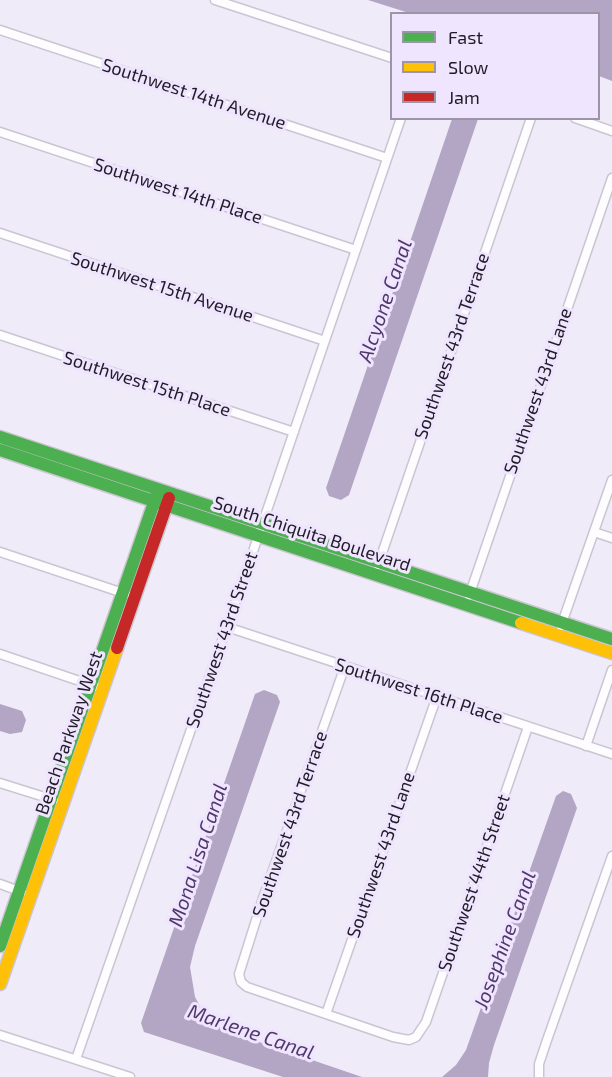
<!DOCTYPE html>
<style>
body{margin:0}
#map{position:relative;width:612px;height:1077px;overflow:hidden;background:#f0ebf8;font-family:"Exo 2",sans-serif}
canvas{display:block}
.legend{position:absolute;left:390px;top:12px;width:210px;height:108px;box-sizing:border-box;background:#efe5fe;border:2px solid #9c95a7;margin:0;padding:8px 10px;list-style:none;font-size:18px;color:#201c25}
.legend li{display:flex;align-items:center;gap:12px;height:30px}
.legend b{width:30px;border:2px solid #9c95a7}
</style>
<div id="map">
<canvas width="612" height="1077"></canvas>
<ul class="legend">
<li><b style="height:8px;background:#4caf50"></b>Fast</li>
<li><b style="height:8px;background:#ffc107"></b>Slow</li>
<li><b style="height:8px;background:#c62828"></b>Jam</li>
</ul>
</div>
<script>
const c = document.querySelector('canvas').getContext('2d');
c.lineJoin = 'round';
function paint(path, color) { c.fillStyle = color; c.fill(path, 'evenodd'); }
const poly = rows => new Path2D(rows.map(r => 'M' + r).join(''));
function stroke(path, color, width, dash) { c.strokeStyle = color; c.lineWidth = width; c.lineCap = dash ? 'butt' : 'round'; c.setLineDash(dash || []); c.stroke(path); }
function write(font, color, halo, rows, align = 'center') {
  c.font = font + ' "Exo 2",sans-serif'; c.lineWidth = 6; c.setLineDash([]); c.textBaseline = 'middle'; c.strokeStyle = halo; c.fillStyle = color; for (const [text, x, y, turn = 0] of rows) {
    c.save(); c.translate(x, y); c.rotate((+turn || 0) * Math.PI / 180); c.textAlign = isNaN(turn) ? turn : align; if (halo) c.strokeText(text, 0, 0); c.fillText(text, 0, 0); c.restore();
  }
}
paint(poly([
 [368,0,612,0,612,81,599,76,598,14,409,13],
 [452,119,478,119,349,495,341,500,329,496,326,488],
 [264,690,277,695,280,702,195,946,190,967,195,997,206,1017,224,1030,362,1077,283,1077,144,1032,141,1023,255,694],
 [0,704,22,711,26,720,22,732,10,734,0,731],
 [563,791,571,794,577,808,494,1045,489,1063,488,1077,442,1077,456,1065,466,1050,556,796]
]), '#b2a6c4');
const street = poly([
 [215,0,392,58],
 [0,30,387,158],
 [575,118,612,131],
 [0,132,356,250],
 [0,233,325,341],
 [0,335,294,432],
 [594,532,612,538],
 [0,552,126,594],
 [378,565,531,118],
 [469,596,612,178],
 [561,626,612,480],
 [227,627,612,754],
 [0,654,103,689],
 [345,666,263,898,239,974,241,982,247,987,393,1037,409,1040,416,1037,426,1022,528,727],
 [586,746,612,670],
 [0,783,54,800],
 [0,884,22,892],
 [326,1014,437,696],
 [0,1035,130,1077],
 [76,1059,248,566,401,118],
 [539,1077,539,1064,546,1043,612,856]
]);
const fast = poly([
 [0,437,612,639],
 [0,450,521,623],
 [0,946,157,494]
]);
const slow = poly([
 [521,623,612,653],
 [0,984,117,648]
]);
const jam = poly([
 [117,648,169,498]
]);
stroke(street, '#cac5d0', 11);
stroke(fast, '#cac5d0', 15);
stroke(slow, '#cac5d0', 15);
stroke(jam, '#cac5d0', 15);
stroke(street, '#fdfcfe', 8);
stroke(fast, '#4caf50', 12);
stroke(slow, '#ffc107', 12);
stroke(jam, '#c62828', 12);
write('18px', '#201c25', '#efe5fe', [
 ["Southwest 14th Avenue",194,94,18],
 ["Southwest 14th Place",178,191,18],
 ["Southwest 15th Avenue",162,287,18],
 ["Southwest 43rd Terrace",452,346,-71],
 ["Southwest 15th Place",147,384,18],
 ["Southwest 43rd Lane",538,391,-71],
 ["South Chiquita Boulevard",312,534,18],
 ["Southwest 43rd Street",222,640,-71],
 ["Southwest 16th Place",419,691,18],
 ["Beach Parkway West",69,733,-71],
 ["Southwest 43rd Terrace",290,824,-71],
 ["Southwest 43rd Lane",381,855,-71],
 ["Southwest 44th Street",474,883,-71]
]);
write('italic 20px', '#50386b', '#efe5fe', [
 ["Alcyone Canal",385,301,-71],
 ["Mona Lisa Canal",198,855,-72],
 ["Josephine Canal",505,940,-70],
 ["Marlene Canal",251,1032,19]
]);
</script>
